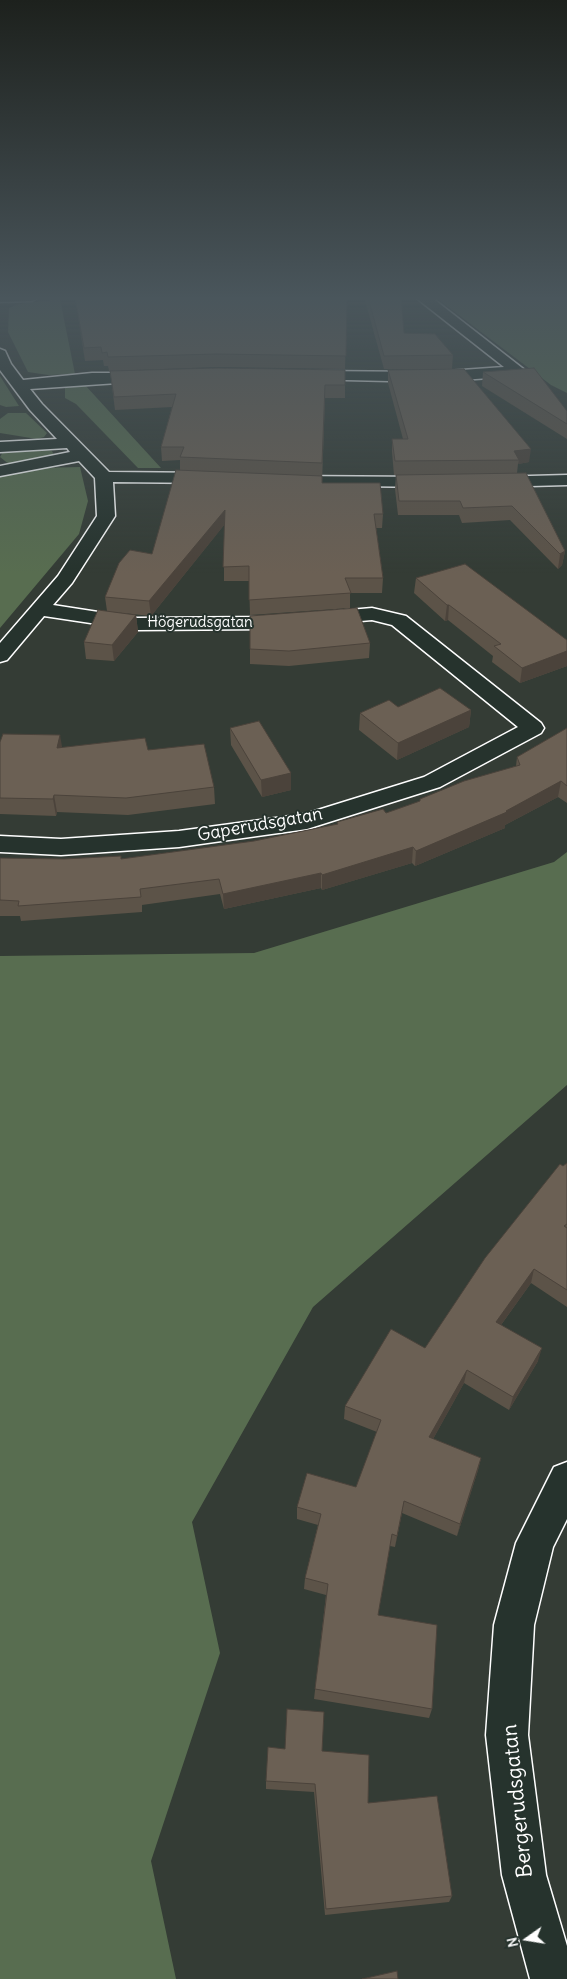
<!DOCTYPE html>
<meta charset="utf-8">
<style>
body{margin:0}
#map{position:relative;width:567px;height:1979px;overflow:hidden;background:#343c35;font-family:Delius,sans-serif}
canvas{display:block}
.north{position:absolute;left:502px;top:1914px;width:50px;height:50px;-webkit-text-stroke:4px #26332d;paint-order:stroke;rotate:257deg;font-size:14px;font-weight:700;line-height:20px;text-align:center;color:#fff}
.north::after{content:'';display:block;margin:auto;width:18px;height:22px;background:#fff;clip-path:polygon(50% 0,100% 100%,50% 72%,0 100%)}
</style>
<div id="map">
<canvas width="567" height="1979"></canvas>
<div class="north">N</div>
</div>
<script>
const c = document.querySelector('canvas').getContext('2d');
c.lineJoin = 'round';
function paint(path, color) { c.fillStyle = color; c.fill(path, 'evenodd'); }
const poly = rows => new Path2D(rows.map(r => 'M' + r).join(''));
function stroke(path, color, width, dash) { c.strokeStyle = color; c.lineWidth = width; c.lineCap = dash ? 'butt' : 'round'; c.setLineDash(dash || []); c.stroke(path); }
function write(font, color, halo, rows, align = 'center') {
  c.font = font + ' Delius,sans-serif'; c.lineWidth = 4; c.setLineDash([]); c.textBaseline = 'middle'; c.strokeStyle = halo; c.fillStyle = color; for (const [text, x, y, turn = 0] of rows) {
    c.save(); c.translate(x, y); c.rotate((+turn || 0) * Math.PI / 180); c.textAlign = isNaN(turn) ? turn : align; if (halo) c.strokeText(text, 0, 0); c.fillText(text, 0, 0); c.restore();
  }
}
paint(poly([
 [435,297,567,297,567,393,551,385],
 [60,299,75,374,48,375,28,372,8,332,9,308,18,304],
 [0,376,19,406,6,407,0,405],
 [85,385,161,468,138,468,76,404,65,398,65,388],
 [8,413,26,413,47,433,44,437,37,439,0,433,0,419],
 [15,446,52,451,54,455,10,465,0,457,4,450],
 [80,467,88,501,79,534,0,628,0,475,40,468],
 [567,852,567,1085,313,1307,192,1522,220,1653,151,1861,176,1979,0,1979,0,956,254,953,554,862]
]), '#586d50');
const minor = poly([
 [0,297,39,297,32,301,0,302,0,297],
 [415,297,431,297,526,371,518,376,433,382,302,379,299,376,302,373,307,371,433,372,504,367,415,297],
 [0,349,5,351,11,364,23,380,92,373,152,373,155,376,147,381,30,389,42,404,109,472,212,473,218,474,221,478,218,482,212,483,113,482,115,516,72,583,53,605,137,618,271,617,372,608,406,616,541,723,544,728,541,733,440,787,307,829,179,847,61,855,0,852,0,836,61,839,179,831,305,814,424,777,518,727,392,625,372,620,271,629,137,630,44,616,7,660,0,662,0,643,58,576,97,516,95,478,79,461,0,476,0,466,70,452,67,448,0,452,0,442,57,439,30,410,0,370,0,349],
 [567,475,567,485,493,487,487,486,484,482,487,478,493,477,567,475],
 [285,476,432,477,438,478,441,482,438,486,432,487,279,485,276,481,279,477,285,476],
 [567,1462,567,1519,553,1547,534,1625,528,1735,546,1875,567,1946,567,1979,530,1979,502,1875,486,1735,494,1625,516,1543,554,1467,567,1462]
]);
stroke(minor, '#fff', 3);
paint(minor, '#26332d');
paint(poly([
 [75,297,347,297,345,369,217,367,109,371,108,366,104,366,103,360,85,361],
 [364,297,401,297,404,333,453,355,452,369,384,369],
 [345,370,345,398,325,398,322,483,383,514,382,528,376,528,383,578,382,593,350,593,350,608,250,615,249,581,224,581,224,525,151,616,113,612,136,615,138,632,114,661,86,659,84,642,107,611,105,597,152,554,180,470,180,460,162,461,161,447,172,407,115,410,110,371],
 [388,370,529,462,518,464,517,473,565,551,562,565,558,569,510,520,462,523,459,515,398,515,395,489,396,475,394,475,392,452,392,439,403,439,388,383],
 [483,372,567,411,567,439,482,386],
 [416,578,567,640,567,666,520,683,492,662,493,656,448,620,445,621,414,593],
 [250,616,370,643,369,658,289,666,250,664],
 [471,710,469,727,397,760,359,730,360,713],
 [230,728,291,790,262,797,231,745],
 [567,728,567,803,558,797,505,825,505,828,415,866,412,863,322,890,321,888,224,909,220,894,142,905,142,912,21,921,20,916,0,916,0,858,64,859,121,859,254,841,337,824,337,822,386,813,420,802,420,799,516,766,517,757],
 [0,742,62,747,148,750,214,787,215,804,128,815,57,812,56,816,0,814],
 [567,1163,567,1307,531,1283,501,1325,538,1361,509,1410,464,1383,433,1439,481,1458,478,1470,457,1536,402,1513,395,1547,390,1546,378,1615,432,1709,429,1718,314,1699,326,1595,304,1589,305,1578,318,1525,297,1519,297,1507,356,1487,377,1432,344,1419,345,1406,425,1348,563,1166],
 [285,1749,322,1751,452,1896,449,1902,325,1915,314,1792,266,1789,266,1781]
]), '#5c5348');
paint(poly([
 [531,449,529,462,518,464,519,460,514,451],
 [225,510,225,524,151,616,149,601],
 [565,551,562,565,558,569,560,554],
 [447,605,449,605,448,620,445,621],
 [136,615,138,632,114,661,112,645],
 [567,651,567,666,520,683,522,668],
 [471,710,469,727,397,760,398,743],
 [60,735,63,752,57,748],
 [291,773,291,790,262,797,261,780],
 [561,781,558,797,505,825,505,828,415,866,416,851,506,811],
 [54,795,57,812,56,816,53,799],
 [413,847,412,863,322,890,322,875],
 [321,873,321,888,224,909,223,894],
 [534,1269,531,1283,493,1336,496,1322],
 [542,1348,538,1361,509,1410,513,1397],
 [467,1370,464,1383,427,1450,429,1437],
 [481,1458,478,1470,457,1536,460,1524],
 [404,1501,402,1513,395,1547,397,1536]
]), '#4b433b');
const building = poly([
 [75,297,347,297,346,356,216,354,108,357,107,352,102,353,101,347,84,348,75,297],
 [368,297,401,297,404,333,435,334,453,355,384,356,368,297],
 [217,368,345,370,345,385,325,385,322,463,180,457,184,447,161,447,176,394,114,397,110,371,217,368],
 [534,368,567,411,567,424,483,372,534,368],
 [464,369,531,449,514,451,519,460,395,461,392,439,408,439,388,370,464,369],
 [176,470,322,476,322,483,380,483,383,514,374,514,383,578,345,578,351,593,249,600,249,566,223,567,225,510,149,601,105,597,119,563,130,550,152,554,176,470],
 [526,473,565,551,560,554,512,506,463,508,460,501,399,501,396,475,526,473],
 [465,564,567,640,567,651,522,668,494,646,501,644,449,605,447,605,416,578,465,564],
 [357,608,370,643,289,651,250,649,250,616,357,608],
 [98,610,136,615,112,645,84,642,98,610],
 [440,688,471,710,398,743,360,713,389,700,398,707,440,688],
 [259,721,291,773,261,780,230,728,259,721],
 [567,728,567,786,561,781,506,811,507,812,416,851,413,847,322,875,321,873,223,894,219,879,140,889,141,897,18,906,19,901,0,900,0,858,64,859,121,856,121,859,254,841,338,824,337,822,383,809,386,813,420,801,420,799,464,781,520,765,517,757,567,728],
 [3,734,60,735,57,748,145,738,148,750,204,744,214,787,126,798,54,795,53,799,0,798,0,742,3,734],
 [567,1163,567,1224,564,1226,567,1228,567,1290,534,1269,496,1322,542,1348,513,1397,467,1370,429,1437,481,1458,460,1524,404,1501,397,1536,392,1534,378,1615,437,1625,432,1709,315,1689,328,1584,305,1578,321,1514,297,1507,307,1473,356,1487,381,1420,345,1406,391,1329,425,1348,485,1258,560,1164,563,1166,567,1163],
 [287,1709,324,1712,322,1751,369,1755,368,1803,437,1796,452,1896,326,1909,315,1784,266,1781,268,1747,285,1749,287,1709],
 [397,1971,398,1979,362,1979,397,1971]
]);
paint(building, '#6b6054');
stroke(building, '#4b433b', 1);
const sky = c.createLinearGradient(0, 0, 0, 574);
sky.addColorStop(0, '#1d211d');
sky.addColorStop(0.52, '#4a565c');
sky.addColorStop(1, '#4a565c00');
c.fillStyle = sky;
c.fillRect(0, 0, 567, 574);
write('15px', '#fff', '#26332d', [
 ["Högerudsgatan",200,623]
]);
write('18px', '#fff', '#26332d', [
 ["Gaperudsgatan",260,825,-10]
]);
write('21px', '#fff', '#26332d', [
 ["Bergerudsgatan",518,1801,-96]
]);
</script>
